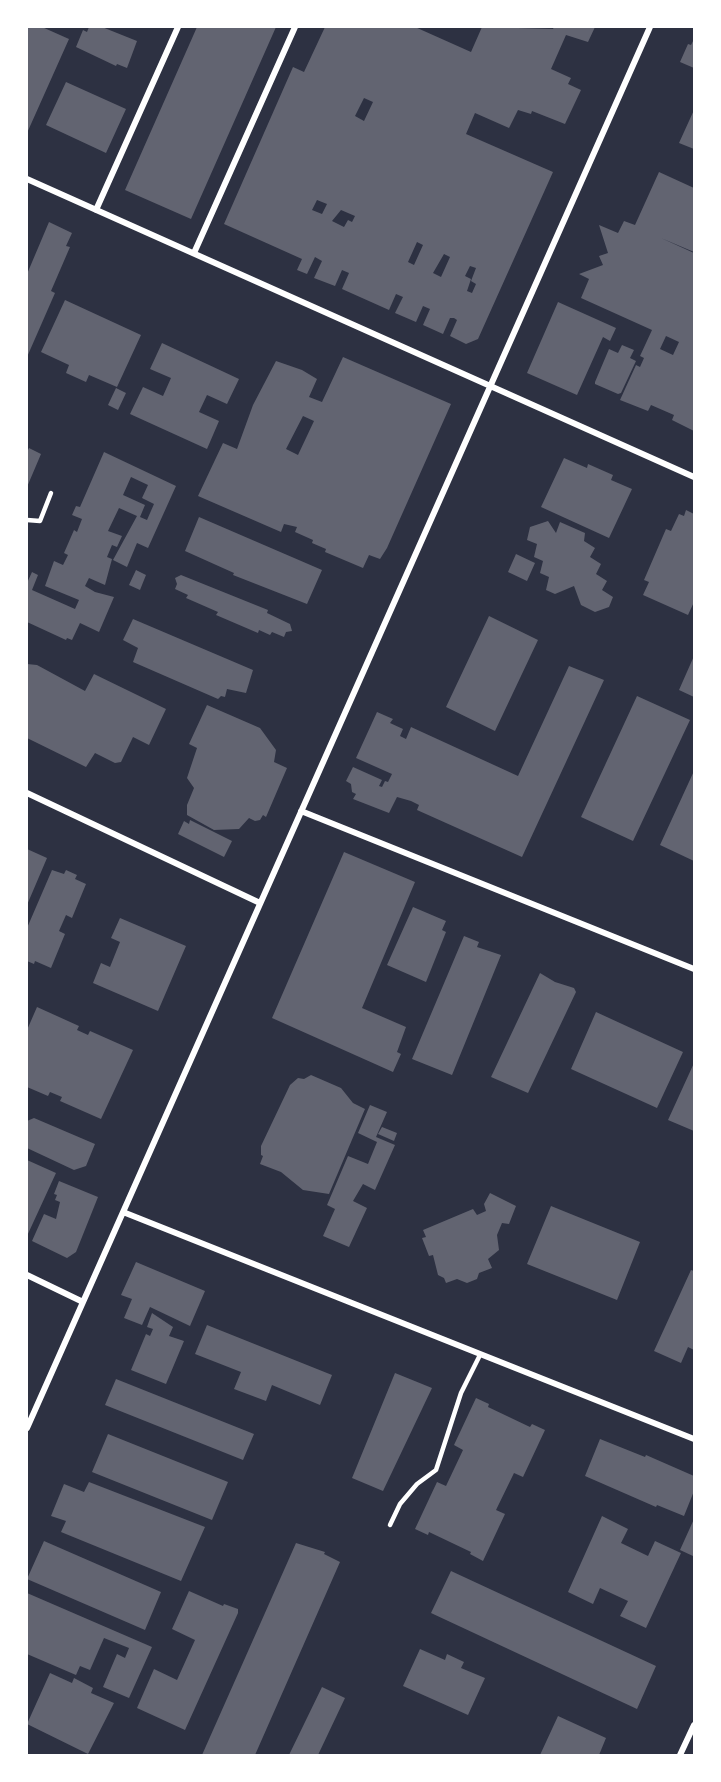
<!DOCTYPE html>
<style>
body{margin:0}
#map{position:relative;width:721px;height:1782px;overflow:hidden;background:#2d3142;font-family:"Roboto Condensed",sans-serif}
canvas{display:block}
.frame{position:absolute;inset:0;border:28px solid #fff;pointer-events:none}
</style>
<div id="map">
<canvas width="721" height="1782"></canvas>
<div class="frame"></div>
</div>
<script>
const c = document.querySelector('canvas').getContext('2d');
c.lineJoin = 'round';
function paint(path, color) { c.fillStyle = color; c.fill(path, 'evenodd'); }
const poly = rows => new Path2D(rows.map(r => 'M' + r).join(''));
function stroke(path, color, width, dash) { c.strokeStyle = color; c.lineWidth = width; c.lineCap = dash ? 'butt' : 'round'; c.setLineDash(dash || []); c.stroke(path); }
paint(poly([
 [27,27,42,27,69,39,27,133],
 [89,27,102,27,137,41,127,68,117,64,116,66,76,47,83,30,87,32],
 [197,27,276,27,191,219,125,190],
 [325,27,415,27,471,52,482,27,553,29,554,27,595,27,588,42,566,35,551,69,571,78,568,84,581,90,565,124,532,111,531,114,518,110,509,128,475,113,466,134,553,172,478,339,466,344,450,336,457,320,454,318,450,318,443,334,423,325,430,309,423,306,416,322,395,313,403,297,396,294,389,310,342,289,349,273,342,270,335,286,314,278,322,261,315,257,307,274,297,270,302,259,224,224,293,67,304,72],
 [364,98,373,102,364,121,355,116],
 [317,200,327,204,322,214,312,210],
 [341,210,355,216,352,222,348,220,344,227,332,221],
 [417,242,423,245,414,265,408,262],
 [444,254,450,257,441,277,433,273],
 [470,266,476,268,471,281,476,284,472,293,467,291,471,279,465,276],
 [694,39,694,68,680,62,688,44,691,45],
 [66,82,126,109,106,153,46,125],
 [694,110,694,149,679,143],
 [659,172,694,188,694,252,661,238,694,253,694,431,672,420,674,415,651,405,648,411,620,400,636,365,640,367,644,358,640,356,652,330,581,298,589,279,579,274,603,265,599,256,608,253,599,225,618,233,624,221,635,225],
 [666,336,679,342,673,355,660,349],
 [49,222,72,233,66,246,70,247,51,291,55,293,27,357,27,274],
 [65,300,141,335,117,387,89,375,86,382,66,373,69,365,41,352],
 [558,302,616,328,610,341,603,337,577,395,527,373],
 [162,343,239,379,227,404,207,395,199,412,219,421,207,449,130,414,143,387,163,396,171,378,150,369],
 [622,345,634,350,630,358,636,361,621,393,618,394,595,384,595,382,609,349,618,353],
 [343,357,451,404,387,548,380,559,369,555,363,568,325,552,326,549,312,543,313,540,295,532,297,527,284,524,281,532,198,496,223,443,237,449,253,405,276,361,302,370,317,379,309,397,322,402],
 [303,416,314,421,298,455,286,449],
 [116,388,126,393,118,410,108,405],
 [29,448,41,454,27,487,27,452],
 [104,452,176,486,148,548,137,543,127,567,113,560,137,516,119,508,108,531,122,536,117,547,112,545,107,557,112,559,105,585,89,578,85,586,95,592,114,597,99,632,80,623,72,640,67,638,66,640,27,622,27,583,32,572,38,575,32,590,75,609,79,600,45,586,54,561,63,565,68,555,64,553,74,530,77,532,82,519,72,515,76,506,80,507],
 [131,477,148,485,142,498,154,504,147,520,140,517,145,505,123,495],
 [564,458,587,468,588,464,613,475,611,480,632,489,609,538,541,507],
 [686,510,694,514,694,602,688,615,643,595,649,582,644,580,666,529,671,531,679,514,684,516],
 [199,517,322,570,307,604,233,575,234,573,185,551],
 [548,521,556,533,560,522,585,533,584,541,595,548,590,557,601,564,596,574,607,581,602,590,613,597,609,607,595,612,581,605,574,586,555,594,546,590,549,577,540,573,543,561,534,557,537,544,527,540,530,527],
 [516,554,535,563,527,581,508,572],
 [136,570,146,575,140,590,129,585],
 [181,575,268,610,267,613,290,624,292,631,286,632,284,637,272,632,270,635,259,630,258,633,216,615,218,612,186,598,188,595,175,589,177,584,175,578],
 [489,616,538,640,495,731,446,707],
 [133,619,253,670,246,693,227,689,225,697,221,696,218,699,133,662,138,648,123,640],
 [694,656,694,697,679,690],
 [27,664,37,665,85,691,94,674,166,709,149,745,133,737,121,762,115,763,95,753,86,767,27,738],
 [569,666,604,680,522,857,417,810,419,805,411,801,397,797,389,813,353,799,356,794,352,792,351,784,346,781,353,767,382,780,379,786,382,787,385,781,388,782,392,774,356,758,377,712,393,719,390,723,403,729,400,736,406,739,411,727,518,776],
 [637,696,690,720,633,841,581,817],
 [207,705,260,728,276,750,274,762,287,768,266,817,263,815,260,820,255,821,249,818,239,829,214,830,187,815,187,805,194,788,187,778,197,748,189,744],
 [694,771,694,861,660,845],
 [190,820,232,841,224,857,178,834,184,821,189,824],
 [27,849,47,858,27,905],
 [344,852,415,882,362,1008,406,1027,397,1052,401,1054,393,1072,272,1018],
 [52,870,64,874,66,870,77,875,75,879,86,884,72,918,66,915,59,931,65,934,51,968,35,961,34,964,27,961,27,928],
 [413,907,446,921,442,930,446,932,426,982,387,965],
 [120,918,186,946,158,1011,93,983,101,963,110,967,120,942,111,938],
 [464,936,479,942,477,947,501,955,452,1075,412,1059],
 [540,973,555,982,574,988,576,992,528,1093,491,1077],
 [37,1007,79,1026,77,1030,88,1035,90,1031,133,1050,101,1119,60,1101,62,1097,50,1092,48,1096,27,1087,27,1030],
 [596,1012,683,1052,657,1108,571,1069],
 [694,1063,694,1131,668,1120],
 [311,1075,341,1088,353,1103,365,1109,329,1194,303,1190,281,1172,260,1164,263,1156,261,1155,261,1146,290,1085,298,1078,304,1079],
 [370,1105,387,1112,376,1137,395,1145,375,1190,363,1184,353,1201,367,1208,349,1247,323,1236,335,1209,327,1205,348,1156,368,1164,377,1142,358,1133],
 [34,1118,95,1144,86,1166,74,1170,27,1148,27,1121],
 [382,1127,397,1133,394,1141,378,1134],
 [27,1160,56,1173,27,1236],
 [59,1181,98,1197,76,1252,67,1258,32,1241,44,1214,56,1219,60,1202,55,1200,57,1195,54,1194],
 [490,1193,516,1206,509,1224,502,1223,497,1235,499,1250,488,1259,492,1268,479,1273,477,1279,467,1283,457,1279,446,1283,444,1278,438,1275,433,1255,429,1256,422,1238,426,1237,423,1230,473,1209,477,1215,486,1211,484,1204],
 [551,1206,640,1242,617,1300,527,1264],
 [136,1262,205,1291,190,1326,150,1307,142,1325,124,1318,132,1299,121,1295],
 [691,1270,694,1271,694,1350,688,1347,681,1363,654,1351],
 [152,1313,173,1327,169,1336,184,1341,166,1384,131,1370,146,1334,150,1336,153,1329,147,1327],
 [207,1325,332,1375,320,1405,272,1385,266,1401,234,1389,241,1372,195,1354],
 [395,1373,432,1388,383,1491,352,1478],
 [116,1379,254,1434,243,1460,105,1405],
 [476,1398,489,1404,488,1407,530,1427,532,1424,545,1430,523,1477,514,1473,496,1510,505,1514,483,1561,470,1554,471,1552,429,1532,428,1535,415,1529,437,1482,446,1486,463,1450,454,1445],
 [108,1434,228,1482,212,1520,92,1472],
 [600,1439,645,1457,646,1455,694,1476,694,1491,684,1516,657,1505,656,1507,585,1476],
 [89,1482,205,1527,181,1581,61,1532,66,1521,51,1516,64,1484,84,1492],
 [602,1516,628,1529,621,1543,648,1556,655,1541,681,1553,646,1628,620,1616,628,1601,600,1588,593,1604,568,1592],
 [694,1519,694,1553,693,1556,680,1550],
 [44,1541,161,1592,145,1630,27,1579],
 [296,1543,325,1552,324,1554,340,1562,255,1755,202,1755],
 [451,1571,656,1666,637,1709,431,1613],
 [189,1591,223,1606,224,1604,238,1609,238,1613,185,1730,137,1708,154,1669,177,1680,195,1640,172,1629],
 [27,1593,152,1647,129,1698,103,1687,117,1654,125,1658,129,1648,104,1638,90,1670,80,1666,76,1675,27,1654],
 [420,1649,445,1660,447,1654,464,1662,461,1668,485,1678,468,1715,403,1686],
 [50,1673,72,1683,74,1678,93,1688,91,1693,114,1703,88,1754,27,1724],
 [322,1687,345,1698,318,1755,289,1755],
 [558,1716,606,1738,599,1755,540,1755]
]), '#626471');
stroke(poly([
 [27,520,40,521,51,493],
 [390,1525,400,1504,417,1484,436,1470,461,1393,480,1355]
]), '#fff', 4.5);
stroke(poly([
 [27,179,694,477],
 [96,210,178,27],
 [194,253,295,27],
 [27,793,260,903],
 [301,811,694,969],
 [123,1212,694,1439],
 [27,1275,83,1302],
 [27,1428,650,27],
 [680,1755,694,1725]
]), '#fff', 6);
</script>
